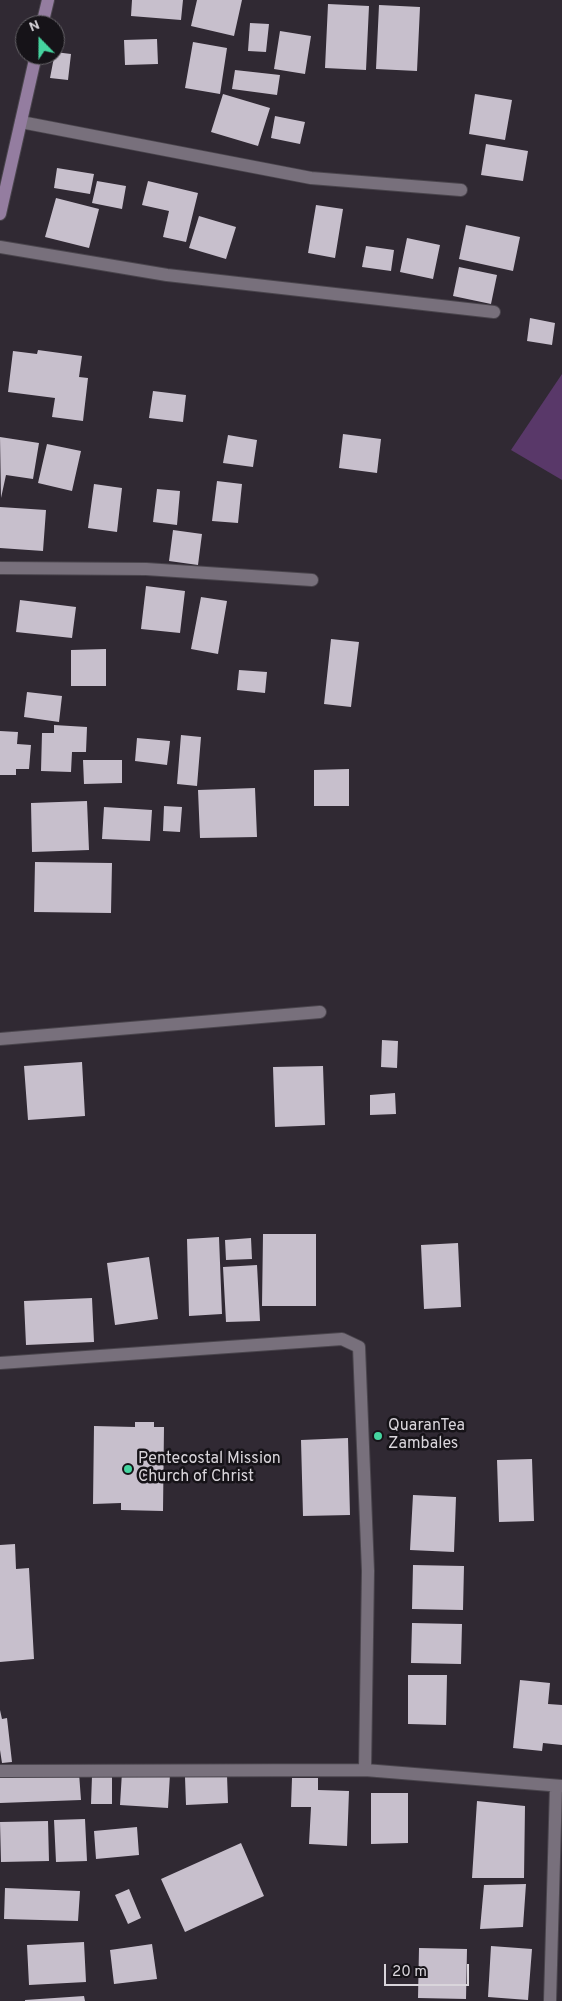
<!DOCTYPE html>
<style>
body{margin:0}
#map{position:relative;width:562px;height:2001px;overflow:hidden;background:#302933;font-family:Overpass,sans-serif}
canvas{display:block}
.north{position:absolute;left:15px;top:15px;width:50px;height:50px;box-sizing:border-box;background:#161318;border:1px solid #646166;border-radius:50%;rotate:338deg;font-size:14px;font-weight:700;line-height:20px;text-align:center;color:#d9d5db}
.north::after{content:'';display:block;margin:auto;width:18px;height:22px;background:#45d49f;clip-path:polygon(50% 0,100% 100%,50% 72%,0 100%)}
.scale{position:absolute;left:384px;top:1964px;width:85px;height:22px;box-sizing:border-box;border:2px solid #d9d5db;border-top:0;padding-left:6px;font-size:15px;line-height:18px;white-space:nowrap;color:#d9d5db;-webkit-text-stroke:4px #161318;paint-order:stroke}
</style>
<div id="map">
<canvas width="562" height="2001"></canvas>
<div class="north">N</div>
<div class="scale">20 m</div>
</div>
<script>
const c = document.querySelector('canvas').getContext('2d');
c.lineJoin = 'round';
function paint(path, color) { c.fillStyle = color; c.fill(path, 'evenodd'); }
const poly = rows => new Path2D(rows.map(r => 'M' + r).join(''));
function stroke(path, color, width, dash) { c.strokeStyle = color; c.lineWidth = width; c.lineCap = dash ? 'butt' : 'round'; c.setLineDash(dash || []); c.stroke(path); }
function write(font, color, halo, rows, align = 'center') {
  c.font = font + ' Overpass,sans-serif'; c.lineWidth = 5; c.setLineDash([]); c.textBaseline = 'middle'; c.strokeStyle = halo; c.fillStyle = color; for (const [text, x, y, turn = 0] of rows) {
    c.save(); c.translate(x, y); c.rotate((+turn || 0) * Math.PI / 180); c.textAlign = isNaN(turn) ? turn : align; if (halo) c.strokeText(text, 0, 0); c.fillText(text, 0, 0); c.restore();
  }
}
paint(poly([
 [562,374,562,480,511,450]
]), '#593869');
paint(poly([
 [132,0,183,0,181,20,131,16],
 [197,0,242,0,234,36,191,26],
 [328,4,369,6,366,70,325,68],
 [379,5,420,7,417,71,376,69],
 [250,23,269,24,266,52,248,51],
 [280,31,311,36,305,74,274,69],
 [157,39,158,64,125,65,124,40],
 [193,42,227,48,220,94,185,88],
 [55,52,71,54,68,80,50,78],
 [235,70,280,75,277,95,232,89],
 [223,94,270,108,258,146,211,132],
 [475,94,512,100,505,140,469,134],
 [275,116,305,122,300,144,271,138],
 [486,144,528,151,523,181,481,175],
 [57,168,94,174,90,194,54,188],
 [97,181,126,186,122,209,92,203],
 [148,181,198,193,186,242,163,237,169,211,142,205],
 [56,198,99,209,89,248,45,237],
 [316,205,343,209,335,258,308,253],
 [199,216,236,227,226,259,189,248],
 [466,225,520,237,513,271,459,259],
 [407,238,440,245,433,279,400,272],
 [366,246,394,250,391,271,362,267],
 [459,267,497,275,491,304,453,296],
 [530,318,555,323,552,345,527,341],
 [38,350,82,356,79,377,88,378,83,421,52,417,55,398,8,392,13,351,37,354],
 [153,391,186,395,183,422,149,418],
 [343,434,381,439,377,473,339,468],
 [228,435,257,440,253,467,223,463],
 [0,437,39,443,33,479,6,475,1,498],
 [47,444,81,451,72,491,38,483],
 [217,481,242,484,238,523,212,521],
 [94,484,122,488,117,532,88,528],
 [157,489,180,491,177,525,153,522],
 [0,507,46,510,43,551,0,548],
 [173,530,202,534,198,565,169,561],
 [146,586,185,591,180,633,141,629],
 [201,597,227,601,218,654,191,649],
 [20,600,76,607,72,638,16,632],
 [331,639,359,642,351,707,324,704],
 [106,649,106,686,71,686,71,650],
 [239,670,267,672,265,693,237,690],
 [27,692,62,696,59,722,24,717],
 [54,725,87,727,86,752,72,752,71,772,41,771,42,733,54,733],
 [0,731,18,732,17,744,31,745,29,769,16,769,16,775,0,775],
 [181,735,201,737,197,786,177,784],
 [137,738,170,741,167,765,135,761],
 [83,760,122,760,122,783,84,784],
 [349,769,349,806,314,806,314,770],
 [255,788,257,837,200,838,198,790],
 [87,801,89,850,32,852,31,803],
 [164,806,182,807,180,832,163,831],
 [104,807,152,810,150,841,102,839],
 [35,862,112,863,111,913,34,912],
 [382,1040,398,1041,397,1068,381,1067],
 [82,1062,85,1116,28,1120,24,1066],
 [323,1066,325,1125,275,1127,273,1067],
 [395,1093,396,1114,370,1115,370,1095],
 [263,1234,316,1234,316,1306,262,1306],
 [219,1237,222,1314,189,1316,187,1239],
 [251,1238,252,1259,226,1260,225,1240],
 [458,1243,461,1307,424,1309,421,1245],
 [149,1257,158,1319,115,1325,107,1263],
 [257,1265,260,1321,226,1322,223,1267],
 [92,1298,94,1342,26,1345,24,1301],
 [135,1422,154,1422,154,1427,164,1427,163,1511,121,1510,121,1503,93,1504,94,1426,135,1427],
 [348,1438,350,1515,303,1516,301,1440],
 [532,1459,534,1521,499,1522,497,1460],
 [413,1495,456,1497,454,1552,410,1550],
 [15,1544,16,1569,29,1568,34,1659,0,1662,0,1545],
 [413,1565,464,1566,463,1610,412,1609],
 [412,1623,462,1624,461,1664,411,1663],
 [408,1675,447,1675,446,1725,408,1724],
 [520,1680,550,1683,548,1704,562,1705,562,1745,543,1743,542,1751,513,1748],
 [0,1710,2,1719,7,1718,12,1762,2,1763,0,1750],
 [122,1772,170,1774,168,1808,120,1805],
 [79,1773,81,1800,0,1803,0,1777],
 [227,1775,228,1803,186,1805,185,1777],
 [92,1776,112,1776,112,1804,91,1804],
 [292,1778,318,1778,318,1790,349,1791,347,1846,309,1844,311,1807,291,1807],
 [371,1793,408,1793,408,1843,371,1844],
 [477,1801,525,1806,524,1878,472,1878],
 [85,1819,87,1861,56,1862,54,1820],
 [48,1821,49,1861,1,1862,0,1822],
 [137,1827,139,1855,96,1859,94,1831],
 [241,1843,264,1896,185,1932,161,1879],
 [526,1884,523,1927,480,1929,484,1885],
 [5,1888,80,1891,78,1921,4,1919],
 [129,1889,141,1918,128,1924,115,1895],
 [84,1942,86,1982,29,1985,27,1945],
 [152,1944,157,1979,114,1984,110,1950],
 [491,1946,532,1949,528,2000,488,1997],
 [419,1948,467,1949,466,1999,418,1998],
 [84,1996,85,2001,25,2001,25,2000]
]), '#c7bfcc');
const minor = poly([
 [21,122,311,178,461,190],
 [0,247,167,275,494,312],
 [0,568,146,569,312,580],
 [0,1039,320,1012],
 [0,1363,342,1339,359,1347,368,1571,365,1770],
 [0,1771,365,1770,562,1786],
 [550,2001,556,1786]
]);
const secondary = poly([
 [42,25,48,0],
 [0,214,36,55]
]);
stroke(minor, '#4a454d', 14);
stroke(secondary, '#4a454d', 14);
stroke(minor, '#78707c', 12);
stroke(secondary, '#947da0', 12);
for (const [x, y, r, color] of [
 [378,1436,5,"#45d49f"],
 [128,1469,5,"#45d49f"]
]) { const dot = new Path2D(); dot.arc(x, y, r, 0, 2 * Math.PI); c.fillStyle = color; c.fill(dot); stroke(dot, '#161318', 2); }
write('16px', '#d9d5db', '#161318', [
 ["QuaranTea",388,1427],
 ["Zambales",388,1445],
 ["Pentecostal Mission",138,1460],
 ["Church of Christ",138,1478]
], 'left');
</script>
